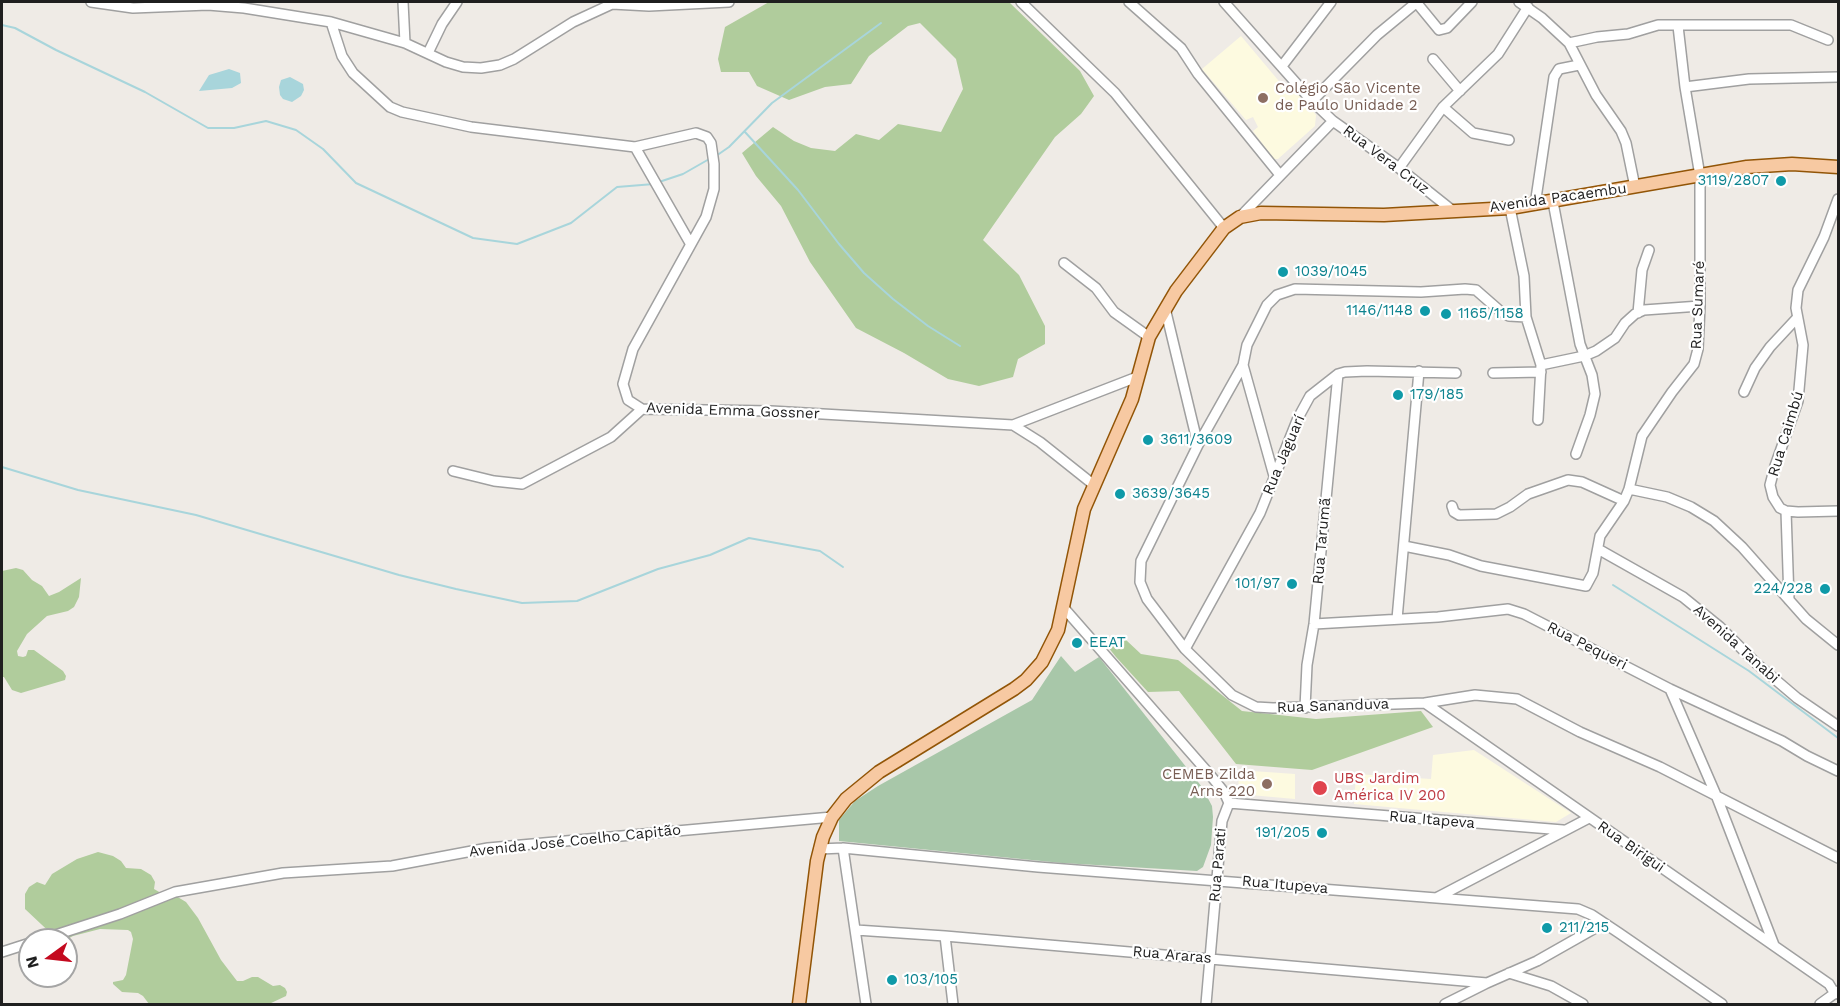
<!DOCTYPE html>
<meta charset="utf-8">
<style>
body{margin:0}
#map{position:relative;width:1840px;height:1006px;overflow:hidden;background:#efebe6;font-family:"Work Sans",sans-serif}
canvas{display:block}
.frame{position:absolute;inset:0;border:3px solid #1f1f1f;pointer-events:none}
.north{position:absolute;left:18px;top:928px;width:60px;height:60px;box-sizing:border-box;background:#fff;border:2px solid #a5a5a5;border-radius:50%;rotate:255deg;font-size:16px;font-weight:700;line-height:24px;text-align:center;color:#1f1f1f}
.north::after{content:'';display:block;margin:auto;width:21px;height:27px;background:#c40a1f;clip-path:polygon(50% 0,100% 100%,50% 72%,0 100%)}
</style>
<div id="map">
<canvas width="1840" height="1006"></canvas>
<div class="frame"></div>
<div class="north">N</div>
</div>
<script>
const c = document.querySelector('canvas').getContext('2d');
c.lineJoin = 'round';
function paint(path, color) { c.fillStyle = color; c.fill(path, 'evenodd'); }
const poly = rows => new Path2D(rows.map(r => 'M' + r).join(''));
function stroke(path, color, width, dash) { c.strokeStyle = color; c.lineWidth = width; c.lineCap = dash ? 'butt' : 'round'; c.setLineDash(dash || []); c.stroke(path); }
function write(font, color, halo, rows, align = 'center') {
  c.font = font + ' "Work Sans",sans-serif'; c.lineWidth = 4.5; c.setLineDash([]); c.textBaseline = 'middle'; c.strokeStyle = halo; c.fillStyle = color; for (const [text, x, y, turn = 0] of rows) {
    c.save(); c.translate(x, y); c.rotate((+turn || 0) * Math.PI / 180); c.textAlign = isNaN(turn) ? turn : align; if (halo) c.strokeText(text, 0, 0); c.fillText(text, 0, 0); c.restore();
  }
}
paint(poly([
 [1241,36,1283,86,1291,84,1316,115,1315,126,1278,159,1274,159,1253,131,1258,127,1253,117,1246,120,1202,69],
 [1474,750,1571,813,1556,822,1354,804,1356,774,1431,779,1433,755],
 [1238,770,1295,774,1295,799,1239,794]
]), '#fdfae0');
paint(poly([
 [769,2,1009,2,1080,71,1094,96,1081,114,1055,137,983,240,1019,275,1045,326,1045,344,1018,359,1013,377,979,386,948,379,904,353,856,328,810,262,781,206,756,176,742,153,773,127,794,141,811,148,835,151,856,134,879,140,898,124,941,132,963,89,956,59,920,23,908,26,869,56,851,84,825,87,789,100,757,86,749,72,721,72,718,59,725,27],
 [16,568,23,570,32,580,42,586,49,596,59,592,81,578,79,597,74,607,68,611,47,616,27,634,17,651,18,656,23,657,26,656,28,650,34,650,63,671,66,676,65,680,21,693,12,690,4,677,2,677,2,571],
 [1126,640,1141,654,1178,660,1242,711,1316,719,1421,711,1433,727,1312,770,1236,764,1179,691,1148,692,1116,657,1108,647],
 [98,852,113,856,121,861,126,868,141,869,151,875,155,882,154,889,161,893,159,901,176,896,186,902,198,918,221,960,237,981,243,981,252,977,258,977,273,986,280,985,285,988,287,992,286,996,269,1004,149,1004,143,996,138,993,122,992,113,984,113,982,123,980,126,975,133,939,131,932,128,930,100,929,73,936,66,940,58,940,25,909,25,894,29,887,37,882,45,885,52,874,77,859]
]), '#b0cc9c');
paint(poly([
 [1061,656,1075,672,1099,657,1202,787,1212,806,1213,817,1211,845,1203,867,1197,871,1062,863,839,841,839,820,855,801,878,786,1032,700]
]), '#a8c7a9');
paint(poly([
 [229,69,240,73,241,83,232,88,199,91,209,75],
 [290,77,303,84,304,90,301,96,292,102,283,99,280,95,279,87,281,80]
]), '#a8d5db');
stroke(poly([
 [2,25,15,28,56,50,145,92,208,128,234,128,266,121,296,130,323,149,356,183,473,238,517,244,571,223,617,187,654,184],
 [745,132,798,190,839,244,864,273,893,299,928,326,960,346],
 [716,156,729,147,772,103,881,23],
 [659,182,683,174,711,158],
 [2,467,78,490,196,515,399,575,456,589,522,603,577,601,658,569,710,555,749,538,820,551,843,567],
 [1613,585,1749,671,1838,738]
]), '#a8d5db', 2);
const minor = poly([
 [91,2,133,8,208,5,244,8,331,22,405,43,446,62,463,67,481,68,500,65,514,59,573,22,612,4,649,6,729,2],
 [403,2,405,43],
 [1021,2,1115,93,1224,228],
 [1129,2,1181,48,1198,74,1280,175],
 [1224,2,1312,101,1333,121,1399,168,1453,211],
 [1416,2,1439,30,1447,28,1472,2],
 [1519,2,1542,18,1569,43,1596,95,1621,131,1626,143,1635,187],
 [331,22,342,56,353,73,390,107,402,112,471,127,635,147,696,133,707,137,711,143,714,164,714,189,706,217,633,349,623,384,628,400,642,409,771,411,1013,425,1137,377],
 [1569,43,1597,37,1628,34,1658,25,1791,25,1828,40],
 [428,53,442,24,457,2],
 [1433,59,1460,91],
 [1282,66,1331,2],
 [1685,87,1749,79,1838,77],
 [1312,101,1377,35,1417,2],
 [1443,107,1473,133,1509,140],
 [635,147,690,243],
 [1399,168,1443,107,1498,54,1528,7],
 [1838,199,1824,237,1798,290,1796,308,1803,345,1798,401,1775,466,1770,485,1773,497,1780,508,1786,511,1798,512,1838,511],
 [1553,202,1580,344,1592,375,1595,394,1590,415,1576,454],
 [1535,205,1554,77,1559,69,1579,65],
 [1510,208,1524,276,1526,317,1541,365,1538,420],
 [1240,217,1333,121],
 [1064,263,1096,288,1114,312,1149,337],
 [1165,308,1198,445],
 [1638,313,1642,270,1649,250],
 [1526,317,1509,316,1500,311,1476,290,1465,289,1421,292,1295,289,1277,295,1267,305,1247,345,1243,365,1198,445,1141,561,1140,582,1147,599,1185,649,1232,695,1256,707,1273,708,1425,703,1475,695,1517,699,1580,732,1660,767,1838,858],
 [1243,365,1274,476],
 [1541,365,1584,356,1596,351,1615,338,1625,323,1635,314,1644,310,1700,306],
 [1493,373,1541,372],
 [1744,392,1755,368,1770,347,1797,318],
 [1013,425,1040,442,1094,485],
 [453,471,494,481,522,484,611,437,642,409],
 [1629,489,1667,497,1691,507,1714,521,1742,547,1806,619,1838,645],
 [1452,506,1454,512,1459,515,1496,514,1510,507,1528,494,1568,480,1582,482,1624,501],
 [1786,511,1789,600],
 [1404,546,1449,555,1481,566,1586,586,1593,573,1600,536,1624,501,1629,489,1642,436,1672,392,1694,364,1698,349,1700,306,1700,176,1685,87,1678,26],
 [1598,549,1683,597,1720,627,1757,664,1797,698,1838,726],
 [1063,607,1211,776,1224,792,1229,803,1222,821,1206,1004],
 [1397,619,1419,371],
 [1314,624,1438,617,1508,609,1524,614,1670,689,1782,741,1807,756,1838,771],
 [1185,649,1260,513,1298,418,1310,396,1338,374,1345,372,1367,371,1456,373],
 [1670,689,1716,795,1774,945],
 [1425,703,1829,984,1835,994],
 [1305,708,1307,665,1314,624,1338,374],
 [1229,803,1563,830],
 [843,848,866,1004],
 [819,849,843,848,1038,867,1578,909,1592,915,1619,933,1722,1004],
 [1438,897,1589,818],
 [856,930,945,936,1487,983],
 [945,936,953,1004],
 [40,940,120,914,175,892,283,873,392,866,488,848,832,817],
 [2,952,30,943],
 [1509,973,1551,986,1583,1004],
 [1445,1004,1487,983,1537,961,1604,923],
 [1820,1004,1838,991]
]);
const major = poly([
 [799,1004,817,861,823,837,832,817,846,799,879,772,1014,689,1026,680,1042,662,1058,630,1084,509,1132,399,1149,337,1176,291,1224,228,1240,217,1261,213,1384,215,1510,208,1747,167,1792,164,1838,167]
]);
stroke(minor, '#a0a0a0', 12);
stroke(major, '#925507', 15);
stroke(minor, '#fff', 9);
stroke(major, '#f7c9a2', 12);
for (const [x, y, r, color] of [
 [1263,98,6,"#8d6e63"],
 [1781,181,6,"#0f9aa8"],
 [1283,272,6,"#0f9aa8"],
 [1425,311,6,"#0f9aa8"],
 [1446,314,6,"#0f9aa8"],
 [1398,395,6,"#0f9aa8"],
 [1148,440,6,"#0f9aa8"],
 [1120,494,6,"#0f9aa8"],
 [1292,584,6,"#0f9aa8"],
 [1825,589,6,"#0f9aa8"],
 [1077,643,6,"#0f9aa8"],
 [1267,784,6,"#8d6e63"],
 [1320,788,8,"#e0444e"],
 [1322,833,6,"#0f9aa8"],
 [1547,928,6,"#0f9aa8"],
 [892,980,6,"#0f9aa8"]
]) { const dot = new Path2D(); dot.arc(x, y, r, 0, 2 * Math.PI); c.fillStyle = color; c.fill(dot); stroke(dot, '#fff', 2); }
write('15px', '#785e54', '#fff', [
 ["Colégio São Vicente",1275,89],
 ["de Paulo Unidade 2",1275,106],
 ["CEMEB Zilda",1255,775,"right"],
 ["Arns 220",1255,792,"right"]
], 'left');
write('15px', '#1f1f1f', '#fff', [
 ["Rua Vera Cruz",1386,160,37],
 ["Avenida Pacaembu",1558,198,-8],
 ["Rua Sumaré",1698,305,-88],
 ["Avenida Emma Gossner",733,411,2],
 ["Rua Caimbú",1786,434,-73],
 ["Rua Jaguarí",1284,455,-67],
 ["Rua Tarumã",1322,541,-85],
 ["Avenida Tanabi",1736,644,42],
 ["Rua Pequeri",1587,646,27],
 ["Rua Sananduva",1333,706,-2],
 ["Rua Itapeva",1432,820,5],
 ["Avenida José Coelho Capitão",575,841,-6],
 ["Rua Birigui",1631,847,35],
 ["Rua Parati",1218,865,-85],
 ["Rua Itupeva",1285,885,5],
 ["Rua Araras",1172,955,5]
]);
write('15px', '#0d838f', '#fff', [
 ["3119/2807",1769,181,"right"],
 ["1039/1045",1295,272],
 ["1146/1148",1413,311,"right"],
 ["1165/1158",1458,314],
 ["179/185",1410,395],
 ["3611/3609",1160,440],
 ["3639/3645",1132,494],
 ["101/97",1280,584,"right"],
 ["224/228",1813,589,"right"],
 ["EEAT",1089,643],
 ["191/205",1310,833,"right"],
 ["211/215",1559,928],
 ["103/105",904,980]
], 'left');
write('15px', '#be3a42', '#fff', [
 ["UBS Jardim",1334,779],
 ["América IV 200",1334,796]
], 'left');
</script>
